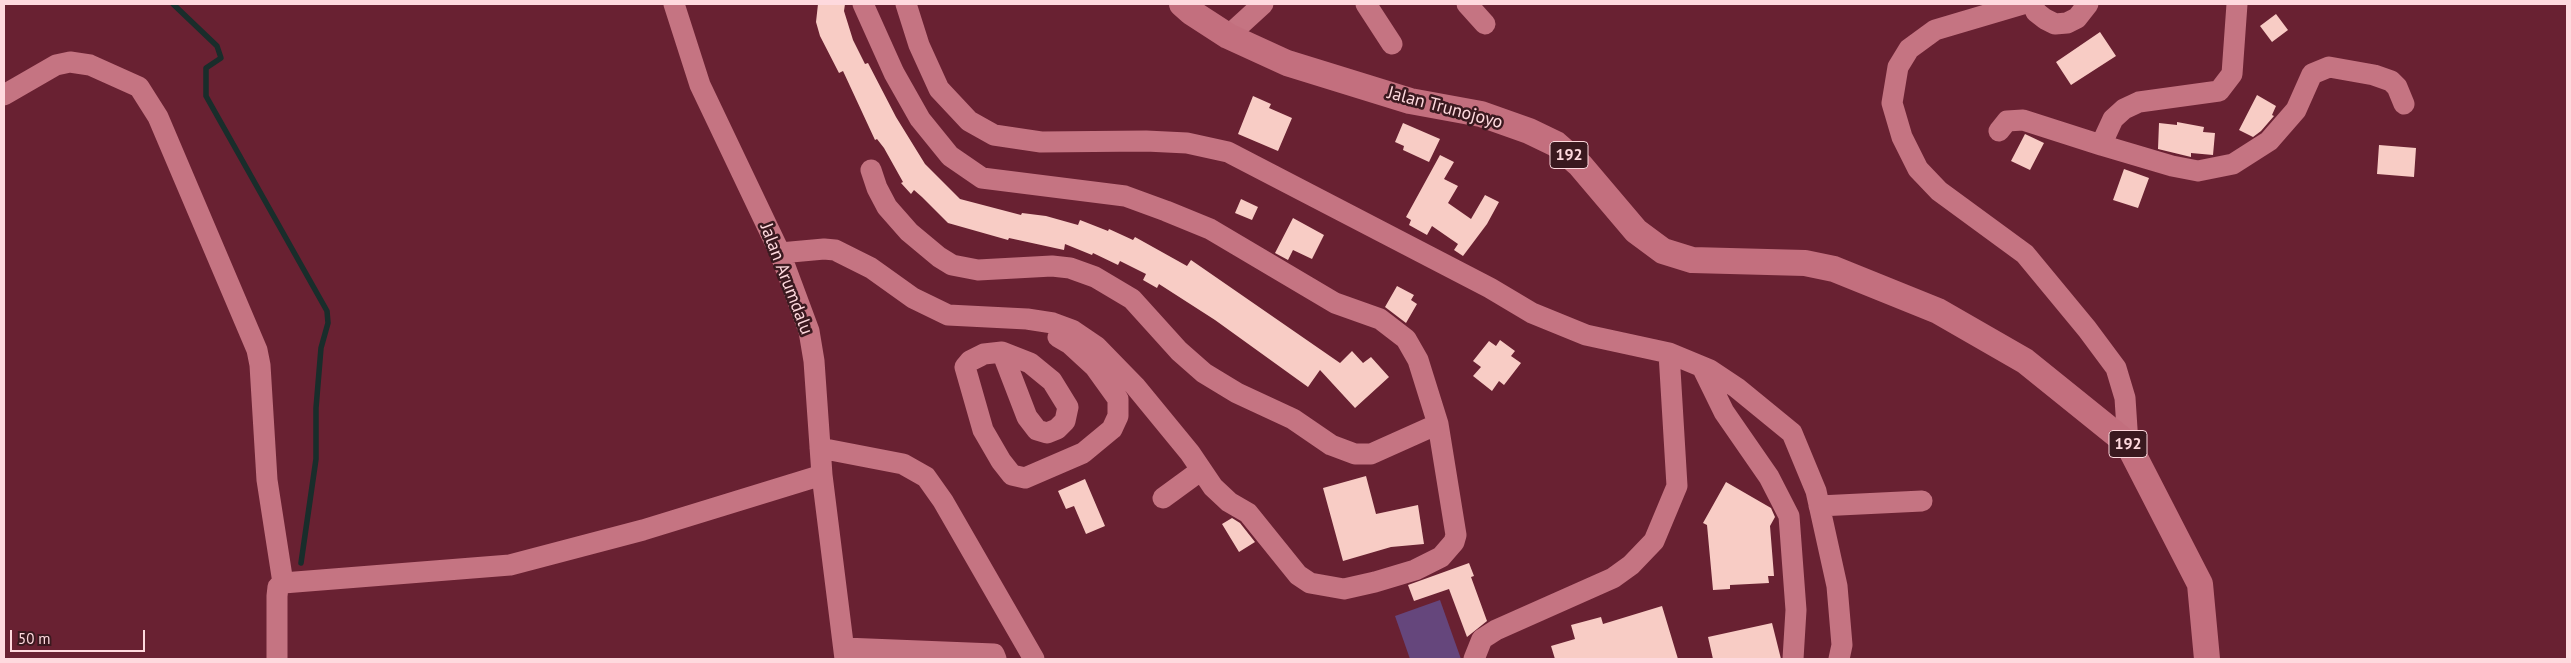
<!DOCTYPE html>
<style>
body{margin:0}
#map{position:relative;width:2571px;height:663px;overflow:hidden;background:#692132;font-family:"PT Sans",sans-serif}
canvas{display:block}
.frame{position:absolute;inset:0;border:5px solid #fed9de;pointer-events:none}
.scale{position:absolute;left:10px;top:630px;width:135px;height:22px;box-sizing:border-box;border:2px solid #fed9de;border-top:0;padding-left:6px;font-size:15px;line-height:18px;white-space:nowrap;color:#fed9de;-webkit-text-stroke:4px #3a191f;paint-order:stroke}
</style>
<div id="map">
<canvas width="2571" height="663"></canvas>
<div class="frame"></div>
<div class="scale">50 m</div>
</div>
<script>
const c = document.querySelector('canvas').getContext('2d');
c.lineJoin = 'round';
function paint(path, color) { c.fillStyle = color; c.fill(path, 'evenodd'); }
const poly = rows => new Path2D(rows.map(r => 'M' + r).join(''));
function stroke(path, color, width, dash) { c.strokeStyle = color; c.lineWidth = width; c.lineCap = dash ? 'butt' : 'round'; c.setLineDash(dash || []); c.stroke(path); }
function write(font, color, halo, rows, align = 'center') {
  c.font = font + ' "PT Sans",sans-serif'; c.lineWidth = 5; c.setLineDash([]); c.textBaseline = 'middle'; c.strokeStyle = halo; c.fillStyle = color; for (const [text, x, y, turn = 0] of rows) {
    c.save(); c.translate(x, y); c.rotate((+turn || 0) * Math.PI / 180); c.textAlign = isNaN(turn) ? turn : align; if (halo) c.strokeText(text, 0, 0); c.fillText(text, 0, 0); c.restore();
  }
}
paint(poly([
 [1440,600,1461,659,1410,659,1395,616]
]), '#65467c');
stroke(poly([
 [173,4,217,46,221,58,206,68,206,96,327,311,328,323,321,348,316,408,316,459,301,563]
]), '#192d2b', 5.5);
paint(poly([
 [818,4,845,4,844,11,853,40,865,64,868,63,896,117,925,164,960,199,1021,215,1022,213,1046,216,1078,225,1080,220,1108,231,1109,229,1133,240,1135,237,1187,266,1191,260,1340,363,1352,351,1363,363,1371,357,1389,377,1355,408,1320,370,1308,387,1215,320,1159,284,1157,288,1143,280,1146,274,1120,261,1118,265,1093,253,1092,255,1065,244,1064,250,1009,238,1008,240,948,223,922,197,914,190,911,194,901,183,903,182,884,148,877,139,875,140,843,71,839,73,820,36,816,22],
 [2276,14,2288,30,2272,42,2260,26],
 [2100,32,2116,56,2071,85,2056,62],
 [2257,95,2276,106,2272,115,2274,116,2261,131,2253,137,2239,130],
 [1253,96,1271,104,1269,108,1292,118,1278,151,1238,134],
 [2177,122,2204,127,2203,132,2215,133,2213,155,2191,153,2191,157,2158,149,2159,123,2177,125],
 [1403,123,1440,139,1429,162,1403,150,1404,146,1395,142],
 [2025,134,2044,143,2030,170,2011,161],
 [2379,145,2416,148,2414,177,2377,174],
 [1440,155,1454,162,1444,179,1458,186,1448,203,1471,219,1485,195,1499,202,1487,224,1463,256,1454,250,1458,244,1432,226,1427,235,1409,225,1411,220,1406,217],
 [2124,169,2149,178,2138,208,2113,200],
 [1241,199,1258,207,1252,220,1235,213],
 [1293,218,1324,235,1312,259,1293,250,1288,260,1275,253],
 [1397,286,1414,295,1411,300,1417,304,1406,323,1385,307],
 [1500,340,1515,351,1511,356,1521,363,1504,385,1499,381,1492,391,1473,376,1481,367,1473,361,1489,341,1496,346],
 [1366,476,1376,514,1418,505,1424,544,1391,547,1343,561,1323,488],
 [1085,479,1105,526,1086,534,1074,506,1066,509,1058,491],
 [1726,482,1771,508,1775,517,1770,526,1774,576,1768,576,1769,583,1730,585,1730,589,1713,590,1707,525,1703,523],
 [1232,518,1240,523,1255,542,1239,552,1222,524],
 [1469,563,1474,576,1471,577,1487,621,1467,637,1449,589,1414,601,1408,585],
 [1662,606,1678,659,1555,659,1551,646,1575,639,1571,625,1601,617,1603,624],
 [1772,623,1781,659,1713,659,1708,637]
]), '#f8ccc5');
stroke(poly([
 [674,4,700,85,780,253,809,331,814,361,822,475,845,659],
 [906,4,919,45,939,89,969,121,994,135,1041,142,1146,141,1187,143,1228,152,1490,288,1532,313,1586,335,1669,353,1710,370,1737,388,1792,433,1816,491,1837,586,1842,645,1839,659],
 [1366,4,1392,44],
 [1467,4,1485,24],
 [2023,4,1935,30,1909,49,1898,67,1892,103,1902,137,1918,169,1939,191,2025,254,2087,329,2116,368,2125,398,2128,444],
 [2033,4,2036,12,2045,19,2055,24,2067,23,2077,18,2088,4],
 [2237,4,2232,74,2219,91,2139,102,2124,109,2113,119,2101,145,2172,166,2198,171,2233,164,2269,141,2296,110,2312,74,2329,67,2374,75,2391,81,2397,87,2404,104],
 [1228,36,1263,4],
 [4,95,56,65,70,62,90,65,139,87,158,117,257,350,260,365,267,480,283,583,510,565,643,530,822,475],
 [1999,131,2007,121,2023,120,2101,145],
 [871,170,877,188,887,207,909,232,939,257,952,265,978,270,1052,266,1070,268,1095,277,1132,299,1179,351,1204,373,1237,393,1293,419,1331,445,1355,454,1371,454,1438,424],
 [780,253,824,249,835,250,871,268,913,298,948,315,1027,319,1053,323,1072,330,1097,347,1135,386,1190,453,1213,487,1229,502,1248,513,1298,575,1310,583,1344,589,1375,582,1415,570,1441,557,1454,542,1456,535,1438,424,1418,360,1406,339,1380,319,1335,303,1210,229,1166,211,1125,196,982,178,950,156,920,119,894,73,863,4],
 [1002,352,1027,417,1037,430,1047,433,1057,429,1065,421,1068,407,1052,381,1030,363,1002,352,984,354,970,361,965,367,983,430,1001,461,1012,475,1025,478,1083,453,1112,429,1118,416,1118,399,1095,367,1070,344,1058,337],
 [1702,367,1724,412,1769,477,1789,516,1796,610,1793,659],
 [820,448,903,464,926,477,943,501,1034,659],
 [1163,498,1200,471],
 [1819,506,1922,501],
 [844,648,994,654,996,659],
 [277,659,277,596,278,587,283,583],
 [1474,659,1482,639,1496,630,1613,578,1631,565,1654,541,1677,486,1669,353]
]), '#c57482', 21);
stroke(poly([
 [1182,4,1191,12,1228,36,1287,63,1410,101,1481,114,1529,131,1556,144,1580,165,1636,231,1663,251,1692,260,1805,263,1834,269,1938,311,2025,361,2128,444,2200,584,2207,659]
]), '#c36f7e', 26);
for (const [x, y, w] of [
 [1569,155,38],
 [2128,444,38]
]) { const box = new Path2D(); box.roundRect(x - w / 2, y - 13.5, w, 27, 4); c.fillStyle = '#3a191f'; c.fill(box); stroke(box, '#fed9de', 1); }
write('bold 16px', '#fed9de', null, [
 ["192",1569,155],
 ["192",2128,444]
]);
write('18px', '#fed9de', '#3a191f', [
 ["Jalan Trunojoyo",1445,108,15],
 ["Jalan Arumdalu",786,279,69]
]);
</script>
